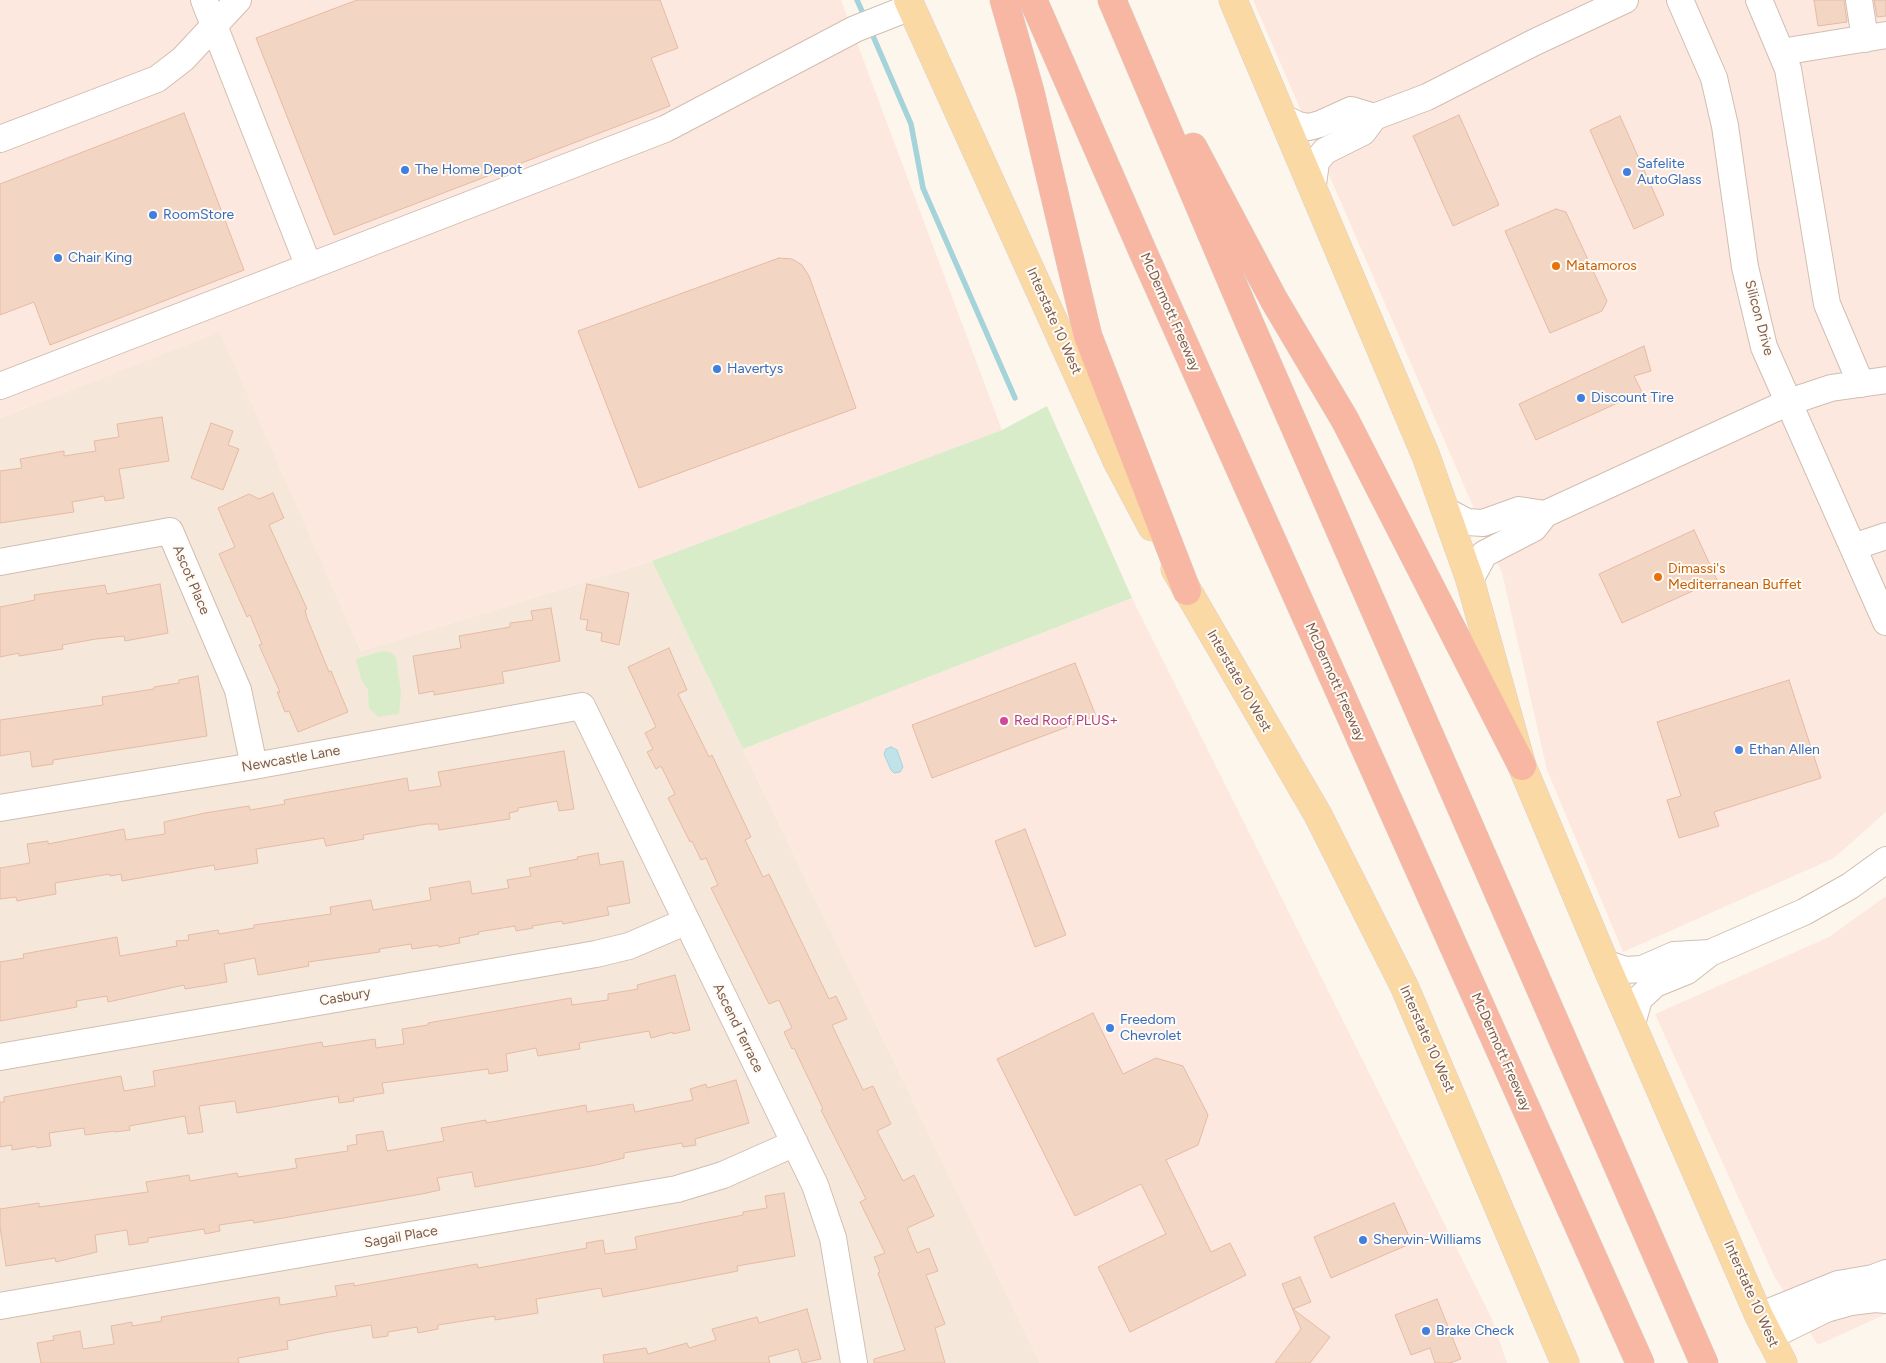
<!DOCTYPE html>
<style>
body{margin:0}
canvas{display:block;background:#fdf6ec}
</style>
<canvas width="1886" height="1363"></canvas>
<script>
const c = document.querySelector('canvas').getContext('2d');
c.lineJoin = 'round';
function paint(path, color) { c.fillStyle = color; c.fill(path, 'evenodd'); }
const poly = rows => new Path2D(rows.map(r => 'M' + r).join(''));
function stroke(path, color, width, dash) { c.strokeStyle = color; c.lineWidth = width; c.lineCap = dash ? 'butt' : 'round'; c.setLineDash(dash || []); c.stroke(path); }
function write(font, color, halo, rows, align = 'center') {
  c.font = font + ' Figtree,sans-serif'; c.lineWidth = 4; c.setLineDash([]); c.textBaseline = 'middle'; c.strokeStyle = halo; c.fillStyle = color; for (const [text, x, y, turn = 0] of rows) {
    c.save(); c.translate(x, y); c.rotate((+turn || 0) * Math.PI / 180); c.textAlign = isNaN(turn) ? turn : align; if (halo) c.strokeText(text, 0, 0); c.fillText(text, 0, 0); c.restore();
  }
}
paint(poly([
 [220,331,361,651,652,561,1040,1363,0,1363,0,418]
]), '#f5e8da');
paint(poly([
 [0,0,841,0,1002,430,652,561,361,651,220,332,0,418],
 [1253,0,1886,0,1886,812,1834,858,1623,952,1547,770,1502,573],
 [1132,598,1492,1319,1507,1363,1040,1363,743,749],
 [1886,896,1886,1314,1818,1345,1774,1276,1655,1014,1829,937]
]), '#fde8e0');
paint(poly([
 [1047,406,1132,598,743,749,652,561,1002,430],
 [382,651,392,653,396,657,401,693,399,714,378,717,369,708,368,690,361,679,356,659]
]), '#d8ecc9');
const water = poly([
 [891,747,897,750,903,767,900,772,894,773,891,770,884,754,886,749,891,747]
]);
paint(water, '#bfe3e8');
stroke(water, '#a5d3da', 1);
stroke(poly([
 [857,0,865,18],
 [870,29,911,124,923,188,1015,398]
]), '#a5d3da', 5.5);
const building = poly([
 [357,0,660,0,678,48,651,58,670,106,334,235,256,38,357,0],
 [1814,0,1844,0,1847,22,1818,26,1814,0],
 [1874,0,1886,0,1886,16,1877,17,1874,0],
 [184,113,244,270,50,345,34,302,0,315,0,184,184,113],
 [1459,115,1499,205,1453,226,1413,136,1459,115],
 [1620,116,1664,215,1634,229,1590,130,1620,116],
 [1556,209,1566,212,1607,301,1602,311,1550,333,1505,231,1556,209],
 [779,258,792,259,802,265,809,276,856,408,639,488,578,331,779,258],
 [1644,346,1651,371,1634,376,1642,392,1536,440,1519,404,1644,346],
 [162,417,169,461,119,469,124,498,105,501,104,496,72,502,74,512,0,523,0,471,22,468,20,459,64,451,64,456,96,451,94,441,119,437,117,424,162,417],
 [211,423,233,431,228,445,239,449,223,490,191,478,211,423],
 [273,493,284,518,269,525,307,609,305,610,307,618,329,672,331,671,348,712,298,732,289,711,285,712,277,692,280,692,259,645,262,644,250,615,247,617,219,554,235,547,218,508,249,494,259,499,273,493],
 [1694,530,1717,580,1622,623,1599,574,1694,530],
 [160,584,168,633,125,641,124,636,96,639,62,645,63,649,19,656,19,653,0,657,0,607,35,600,34,595,54,592,105,585,107,594,160,584],
 [587,584,629,593,619,645,601,641,602,633,586,630,588,620,580,619,587,584],
 [551,608,560,661,502,672,504,683,434,695,434,691,419,694,413,656,461,648,459,636,510,627,510,623,533,620,531,611,551,608],
 [669,648,687,690,678,694,709,757,712,755,751,837,745,840,763,877,769,874,829,999,836,996,847,1019,832,1025,863,1090,873,1086,891,1124,877,1131,903,1181,914,1175,934,1216,907,1228,917,1253,929,1248,938,1271,926,1275,945,1324,935,1328,945,1363,874,1363,874,1359,905,1350,878,1273,880,1272,874,1257,885,1253,860,1202,866,1199,821,1110,823,1109,794,1048,792,1049,784,1032,792,1028,779,1000,769,1004,711,888,718,885,706,858,701,860,692,841,690,842,668,798,675,794,661,766,656,769,647,752,653,749,645,733,656,727,628,667,669,648],
 [1075,663,1096,716,932,778,912,725,1075,663],
 [198,676,207,736,53,760,53,764,32,767,30,751,0,756,0,720,103,705,102,697,154,689,154,687,179,683,179,680,198,676],
 [1789,680,1821,778,1714,812,1719,826,1679,838,1667,800,1681,796,1657,722,1789,680],
 [564,751,574,809,559,811,557,801,518,808,518,811,509,813,510,819,439,830,438,824,427,824,363,835,364,839,326,846,324,838,256,849,258,863,215,870,214,865,122,881,121,874,110,876,110,874,55,883,56,894,17,901,16,897,0,899,0,868,30,863,27,844,48,841,48,844,124,829,126,840,165,834,164,822,205,813,249,806,250,810,285,804,284,800,407,778,409,791,441,786,438,772,564,751],
 [1025,829,1066,935,1035,947,995,841,1025,829],
 [598,853,600,865,623,861,630,903,607,907,609,915,563,924,562,921,532,926,533,928,516,931,515,926,478,932,479,934,459,938,460,943,439,947,438,945,412,949,411,944,379,949,380,952,308,962,309,966,258,975,255,958,224,964,227,982,185,989,184,985,108,1002,107,996,76,1001,77,1007,0,1021,0,962,24,958,23,954,117,937,120,956,177,946,176,941,189,940,188,935,218,930,219,934,254,928,254,925,331,914,330,907,371,900,373,910,431,900,429,888,470,881,472,894,509,888,507,880,531,876,529,868,578,859,577,857,598,853],
 [675,975,690,1030,673,1034,673,1032,651,1038,649,1031,579,1043,580,1049,538,1056,536,1048,506,1054,508,1071,489,1074,488,1069,382,1083,384,1093,353,1098,354,1101,339,1103,338,1096,237,1113,235,1101,199,1106,203,1132,188,1134,185,1116,129,1126,130,1130,115,1132,115,1131,85,1135,84,1128,49,1133,51,1146,37,1148,36,1146,12,1150,12,1145,0,1147,0,1102,4,1102,4,1097,121,1076,124,1091,155,1086,153,1071,322,1042,323,1047,375,1039,376,1048,404,1044,402,1029,428,1025,428,1023,571,998,572,1005,608,1000,608,994,638,989,637,985,675,975],
 [1093,1013,1123,1074,1156,1058,1183,1066,1208,1115,1198,1145,1166,1160,1211,1252,1230,1243,1246,1275,1130,1332,1098,1267,1166,1234,1141,1184,1075,1216,997,1059,1093,1013],
 [736,1080,749,1123,695,1139,696,1145,683,1147,682,1143,624,1153,624,1158,596,1165,475,1187,472,1172,437,1178,440,1190,422,1194,254,1223,253,1220,219,1225,220,1231,205,1234,204,1229,148,1238,148,1242,129,1245,127,1230,95,1235,97,1252,56,1262,55,1258,6,1266,0,1227,0,1209,39,1203,39,1207,148,1192,146,1182,189,1175,190,1181,237,1173,238,1177,297,1168,295,1159,348,1151,347,1146,357,1144,356,1135,383,1131,387,1151,444,1141,441,1128,486,1120,486,1123,586,1105,587,1112,633,1104,635,1112,693,1100,690,1089,706,1084,707,1088,736,1080],
 [784,1193,795,1256,737,1266,738,1271,603,1297,601,1288,536,1299,538,1313,495,1320,495,1316,438,1325,438,1329,418,1333,417,1327,388,1332,388,1336,373,1338,371,1325,324,1333,287,1341,288,1349,238,1358,239,1363,41,1363,37,1343,54,1340,53,1336,80,1331,83,1349,114,1344,111,1326,132,1322,132,1326,162,1321,161,1317,279,1297,280,1305,337,1296,335,1286,354,1283,354,1286,477,1264,478,1268,587,1248,586,1243,603,1240,605,1254,637,1249,635,1237,743,1215,743,1212,767,1208,765,1196,784,1193],
 [1394,1203,1412,1243,1331,1278,1314,1237,1394,1203],
 [1300,1277,1311,1302,1293,1309,1330,1337,1310,1363,1275,1363,1301,1329,1282,1284,1300,1277],
 [1437,1299,1461,1359,1450,1363,1435,1363,1430,1348,1411,1355,1395,1315,1437,1299],
 [807,1309,821,1359,802,1363,798,1349,768,1357,770,1363,604,1363,603,1355,646,1348,648,1354,687,1343,689,1348,716,1340,712,1329,757,1317,759,1323,807,1309]
]);
paint(building, '#f3d5c3');
stroke(building, '#e6bba3', 1);
const minor = poly([
 [204,0,309,267],
 [1680,0,1714,78,1725,126,1745,267,1764,347,1886,622],
 [1759,0,1788,69,1827,304,1861,384],
 [1859,0,1865,39],
 [1781,52,1886,35],
 [1284,118,1298,125,1309,127,1320,124,1351,110,1374,117],
 [0,139,157,79,183,59,238,0],
 [1313,184,1316,162,1325,151,1363,132,1374,117,1427,97,1535,42,1625,0],
 [0,386,665,129,855,29,911,7],
 [1446,511,1467,522,1483,523,1519,510,1545,514],
 [1853,547,1886,536],
 [0,562,170,531,238,690,254,766],
 [1470,580,1484,554,1534,528,1545,514,1789,402,1831,388,1886,380],
 [0,808,254,766,582,706,815,1185,833,1238,854,1363],
 [1605,963,1625,970,1642,969,1674,955,1710,953],
 [1632,1024,1639,999,1655,984,1687,971,1710,953,1804,912,1850,886,1886,860],
 [0,1057,596,954,629,946,685,922],
 [0,1306,677,1189,723,1175,795,1143],
 [1759,1316,1838,1284,1873,1278,1886,1273],
 [1769,1337,1826,1309,1851,1302,1875,1299,1886,1300]
]);
const major = poly([
 [908,0,1117,461,1152,527],
 [1233,0,1426,456,1470,580,1522,766,1605,963,1759,1316,1783,1363],
 [1175,569,1318,815,1405,988,1565,1363]
]);
const highway = poly([
 [1004,0,1030,91,1088,336,1187,591],
 [1033,0,1143,252,1640,1363],
 [1112,0,1249,322,1704,1363],
 [1193,147,1274,300,1345,420,1522,766]
]);
stroke(minor, '#d1beb0', 28);
stroke(major, '#dad1cd', 29);
stroke(highway, '#dad1cd', 29);
stroke(minor, '#fff', 26);
stroke(major, '#fbd9a5', 28);
stroke(highway, '#f7b7a3', 28);
for (const [x, y, r, color] of [
 [405,170,5,"#3f7fe0"],
 [1627,172,5,"#3f7fe0"],
 [153,215,5,"#3f7fe0"],
 [58,258,5,"#3f7fe0"],
 [1556,266,5,"#e8710a"],
 [717,369,5,"#3f7fe0"],
 [1581,398,5,"#3f7fe0"],
 [1658,577,5,"#e8710a"],
 [1004,721,5,"#d1479c"],
 [1739,750,5,"#3f7fe0"],
 [1110,1028,5,"#3f7fe0"],
 [1363,1240,5,"#3f7fe0"],
 [1426,1331,5,"#3f7fe0"]
]) { const dot = new Path2D(); dot.arc(x, y, r, 0, 2 * Math.PI); c.fillStyle = color; c.fill(dot); stroke(dot, '#fffaf3', 2); }
write('14px', '#366cbe', '#fffaf3', [
 ["Safelite",1637,164],
 ["AutoGlass",1637,180],
 ["The Home Depot",415,170],
 ["RoomStore",163,215],
 ["Chair King",68,258],
 ["Havertys",727,369],
 ["Discount Tire",1591,398],
 ["Ethan Allen",1749,750],
 ["Freedom",1120,1020],
 ["Chevrolet",1120,1036],
 ["Sherwin-Williams",1373,1240],
 ["Brake Check",1436,1331]
], 'left');
write('14px', '#c56008', '#fffaf3', [
 ["Matamoros",1566,266],
 ["Dimassi's",1668,569],
 ["Mediterranean Buffet",1668,585]
], 'left');
write('14px', '#7a5c4d', '#fffaf3', [
 ["McDermott Freeway",1170,312,66],
 ["Silicon Drive",1759,318,75],
 ["Interstate 10 West",1054,321,66],
 ["Ascot Place",191,580,67],
 ["Interstate 10 West",1239,681,60],
 ["McDermott Freeway",1335,682,66],
 ["Newcastle Lane",291,759,-10],
 ["Casbury",345,997,-10],
 ["Ascend Terrace",738,1028,64],
 ["Interstate 10 West",1427,1039,66],
 ["McDermott Freeway",1501,1052,66],
 ["Sagail Place",401,1237,-10],
 ["Interstate 10 West",1751,1294,66]
]);
write('14px', '#b23c85', '#fffaf3', [
 ["Red Roof PLUS+",1014,721]
], 'left');
</script>
